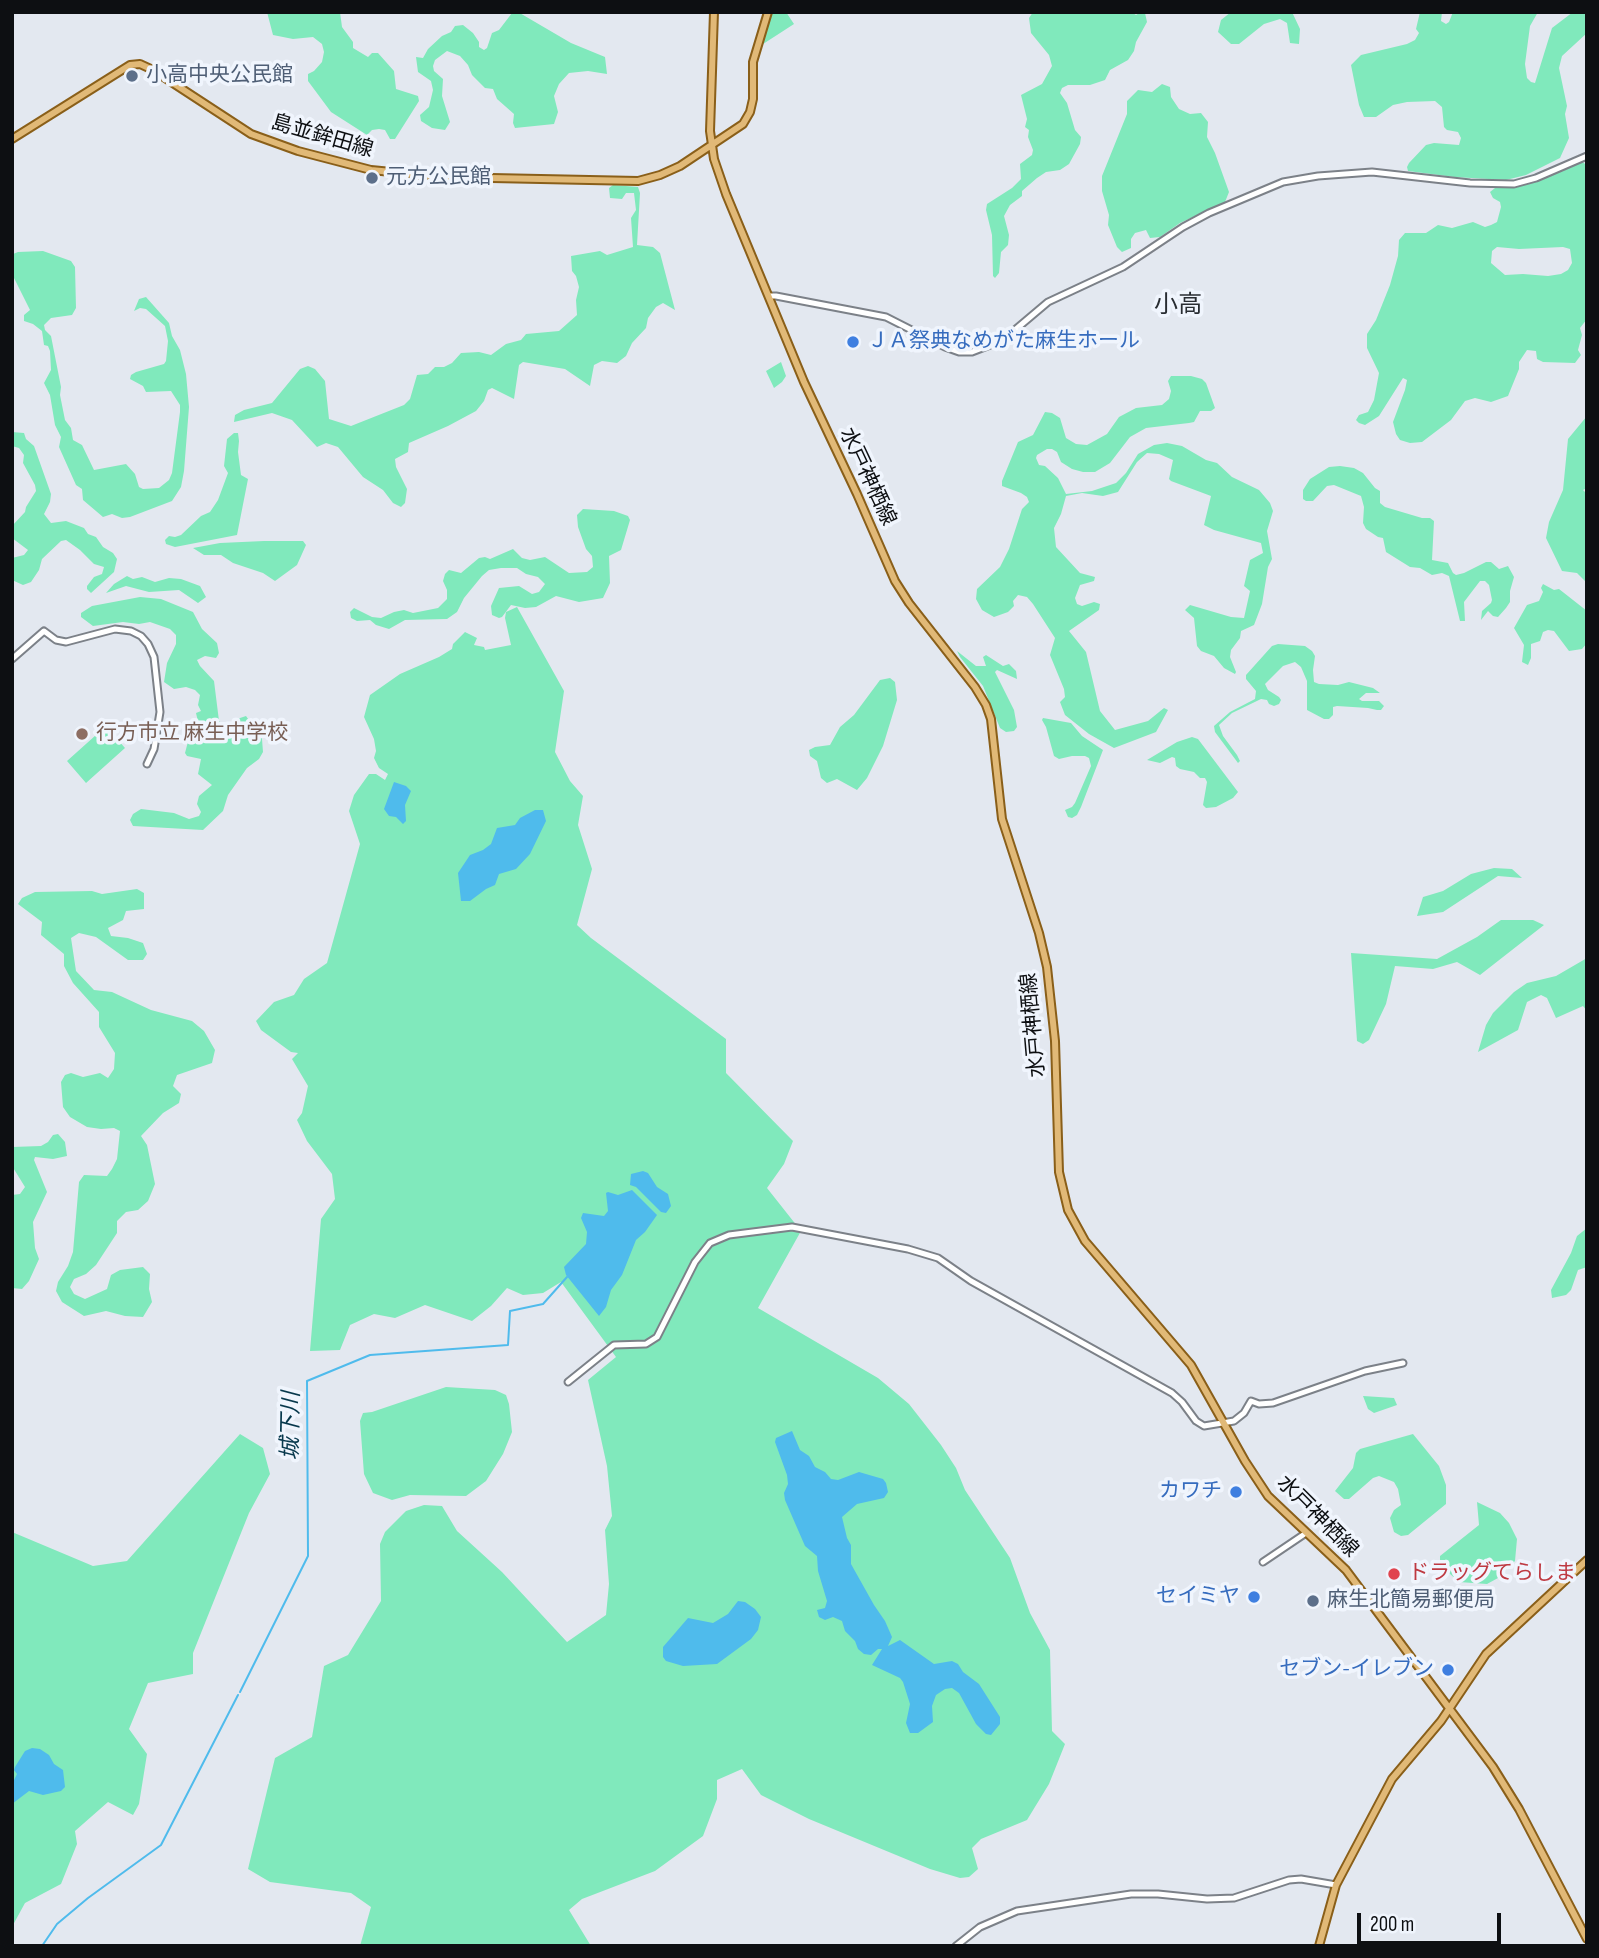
<!DOCTYPE html>
<meta charset="utf-8">
<style>
body{margin:0}
#map{position:relative;width:1599px;height:1958px;overflow:hidden;background:#e3e8f0;font-family:"Sofia Sans Condensed",sans-serif}
canvas{display:block}
.frame{position:absolute;inset:0;border:14px solid #0d0f12;pointer-events:none}
.scale{position:absolute;left:1357px;top:1913px;width:144px;height:32px;box-sizing:border-box;border:4px solid #0d0f12;border-top:0;padding-left:9px;font-size:21px;line-height:24px;white-space:nowrap;color:#0d0f12;-webkit-text-stroke:5px #f0f5fd;paint-order:stroke}
</style>
<div id="map">
<canvas width="1599" height="1958"></canvas>
<div class="frame"></div>
<div class="scale">200 m</div>
</div>
<script>
const c = document.querySelector('canvas').getContext('2d');
c.lineJoin = 'round';
function paint(path, color) { c.fillStyle = color; c.fill(path, 'evenodd'); }
const poly = rows => new Path2D(rows.map(r => 'M' + r).join(''));
function stroke(path, color, width, dash) { c.strokeStyle = color; c.lineWidth = width; c.lineCap = dash ? 'butt' : 'round'; c.setLineDash(dash || []); c.stroke(path); }
function write(font, color, halo, rows, align = 'center') {
  c.font = font + ' "Sofia Sans Condensed","Noto Sans JP",sans-serif'; c.lineWidth = 7; c.setLineDash([]); c.textBaseline = 'middle'; c.strokeStyle = halo; c.fillStyle = color; for (const [text, x, y, turn = 0] of rows) {
    c.save(); c.translate(x, y); c.rotate((+turn || 0) * Math.PI / 180); c.textAlign = isNaN(turn) ? turn : align; if (halo) c.strokeText(text, 0, 0); c.fillText(text, 0, 0); c.restore();
  }
}
paint(poly([
 [267,12,340,12,342,27,353,42,353,48,368,57,372,53,378,53,394,71,396,89,418,96,419,101,395,139,390,139,385,130,379,129,372,130,367,135,331,112,308,81,308,74,314,71,322,62,324,52,322,44,313,37,293,39,273,35],
 [518,12,571,43,605,57,607,74,588,71,569,73,559,84,554,96,558,112,554,124,515,128,513,123,514,114,497,99,493,89,485,88,472,75,468,65,460,56,447,51,435,60,433,66,434,71,443,79,442,96,450,122,445,130,432,128,421,121,420,115,429,107,433,90,431,81,418,72,416,57,423,58,428,49,442,36,451,32,455,26,463,25,473,33,479,42,479,47,484,50,487,48,492,33,499,30,512,13],
 [770,12,786,12,794,24,760,46],
 [1033,12,1131,12,1136,15,1141,12,1145,13,1147,22,1136,42,1134,51,1128,60,1110,70,1105,80,1090,85,1068,85,1062,88,1060,93,1067,103,1075,130,1081,137,1080,144,1069,164,1060,170,1046,172,1037,178,1022,191,1022,196,1010,205,1004,216,1009,235,1008,245,1001,252,999,273,995,278,993,276,992,235,986,210,987,204,1012,188,1021,179,1020,164,1032,155,1033,150,1028,137,1029,130,1025,127,1027,119,1021,95,1042,84,1052,66,1049,55,1031,33,1029,18],
 [1231,12,1292,12,1300,29,1299,44,1290,43,1287,23,1280,19,1264,24,1239,44,1231,44,1218,32,1221,20],
 [1420,12,1442,12,1441,21,1446,24,1449,22,1453,12,1538,12,1530,26,1525,64,1527,78,1531,82,1535,83,1552,28,1573,12,1587,12,1587,33,1562,56,1559,68,1567,106,1565,114,1569,138,1560,158,1526,175,1506,180,1454,177,1408,171,1407,167,1409,163,1426,145,1434,143,1459,145,1461,138,1458,132,1447,130,1444,127,1442,107,1435,101,1407,102,1393,105,1376,117,1364,117,1359,105,1351,65,1361,55,1407,44,1415,40,1419,33,1416,29],
 [1162,84,1170,87,1171,97,1179,109,1190,114,1201,113,1208,122,1207,137,1215,153,1229,192,1225,202,1180,223,1160,237,1150,238,1146,230,1135,233,1131,239,1131,248,1122,252,1117,247,1108,225,1109,215,1102,191,1102,176,1127,114,1127,101,1138,90,1152,92],
 [1582,162,1587,165,1587,319,1580,328,1582,335,1578,350,1581,355,1575,363,1543,362,1537,359,1536,351,1527,350,1519,362,1519,369,1508,396,1491,402,1475,398,1465,401,1451,420,1422,442,1410,443,1400,440,1396,434,1393,422,1405,390,1407,380,1403,378,1379,416,1365,425,1359,423,1356,420,1359,415,1368,412,1374,400,1379,373,1367,348,1367,334,1376,320,1390,285,1398,256,1399,240,1405,233,1426,233,1438,225,1452,228,1473,222,1485,227,1491,225,1497,222,1501,207,1500,202,1493,198,1490,192,1495,188,1525,185],
 [1497,247,1519,249,1563,247,1570,249,1572,263,1568,270,1561,274,1548,276,1523,274,1505,275,1491,263,1492,251],
 [613,185,638,187,640,193,637,245,653,247,660,253,675,310,663,303,656,307,648,318,646,328,632,343,626,356,617,363,602,361,594,365,590,386,565,369,523,362,519,365,514,399,492,388,488,390,484,401,476,411,448,426,409,443,408,452,395,459,396,467,407,489,405,503,401,507,393,503,383,490,363,477,338,447,326,443,317,447,292,420,272,413,234,422,235,415,244,410,272,403,300,369,308,366,315,369,325,381,329,419,351,426,404,405,410,399,417,375,428,374,435,367,444,367,452,363,461,353,479,352,491,355,506,344,521,340,526,334,559,331,577,315,576,300,579,287,576,276,572,271,571,256,600,251,607,255,633,247,631,218,636,210,634,193,626,193,622,199,610,198,609,188],
 [43,251,71,261,75,267,76,308,72,315,51,318,44,325,45,330,51,336,61,387,60,395,65,420,71,428,73,440,82,445,94,470,126,464,135,474,139,487,143,489,159,488,169,480,172,473,180,412,180,405,171,391,146,392,143,386,130,379,131,375,136,372,164,364,166,361,168,341,165,326,146,309,140,308,134,311,139,299,146,297,169,323,172,336,180,350,186,374,189,407,184,471,181,487,172,501,130,517,122,518,112,514,103,517,83,500,82,489,76,485,59,447,61,437,55,425,50,395,44,383,51,370,50,351,48,346,44,345,42,331,33,324,24,321,24,315,30,310,12,274,13,254,18,252],
 [781,362,786,376,782,382,774,388,766,371],
 [1171,376,1191,376,1202,379,1206,383,1215,408,1211,411,1200,411,1194,422,1189,423,1146,428,1130,437,1110,463,1095,472,1083,472,1072,469,1061,462,1057,452,1052,449,1047,449,1037,455,1036,458,1039,465,1045,466,1058,478,1066,494,1092,491,1116,483,1126,473,1138,454,1154,445,1167,443,1182,446,1206,460,1217,463,1232,477,1259,490,1270,503,1273,511,1267,531,1272,559,1268,567,1262,604,1254,625,1241,631,1240,638,1231,650,1230,657,1236,672,1235,674,1224,668,1214,656,1201,651,1197,646,1194,618,1185,610,1190,605,1231,617,1244,618,1250,591,1244,586,1250,560,1263,553,1261,543,1214,530,1204,525,1211,496,1171,481,1169,479,1173,460,1159,454,1147,453,1137,462,1118,492,1103,496,1082,493,1066,496,1061,514,1054,528,1056,547,1080,573,1095,577,1094,581,1080,585,1075,598,1077,604,1082,606,1094,602,1100,604,1099,610,1069,631,1086,652,1100,711,1115,730,1148,721,1164,708,1168,710,1156,732,1114,748,1089,734,1065,715,1060,702,1065,697,1064,689,1050,655,1055,638,1033,604,1027,597,1018,595,1013,601,1014,606,1008,612,994,617,982,610,976,599,977,589,1000,567,1009,549,1022,509,1029,502,1027,497,1021,493,1002,486,1002,481,1018,442,1033,435,1045,412,1052,413,1060,418,1066,438,1076,444,1087,445,1107,434,1119,417,1136,408,1162,405,1169,399,1171,391,1168,381],
 [1587,416,1587,488,1583,490,1587,494,1587,583,1577,573,1562,571,1546,538,1549,522,1563,490,1568,439],
 [12,432,24,433,26,439,34,446,51,494,50,502,44,514,51,523,66,521,84,528,88,534,96,537,103,547,113,553,117,559,114,572,91,593,87,589,87,586,94,577,102,574,104,567,94,564,80,550,66,540,61,541,42,559,39,570,31,582,23,585,12,580,12,558,24,555,28,550,12,538,12,526,25,512,26,507,36,491,35,485,23,463,24,455,19,448,12,446],
 [234,433,238,433,239,441,238,452,241,475,248,479,237,535,175,547,166,544,165,540,169,536,175,537,181,535,201,516,210,512,218,500,228,473,224,466,227,439],
 [1340,466,1354,468,1363,473,1375,488,1380,491,1380,503,1385,507,1422,518,1430,518,1434,521,1432,560,1448,563,1453,573,1456,575,1464,573,1486,562,1491,562,1499,569,1508,566,1514,577,1510,591,1510,602,1506,608,1498,617,1493,616,1488,611,1481,620,1482,611,1491,603,1492,600,1489,585,1485,581,1480,581,1464,602,1465,621,1460,621,1449,576,1442,573,1432,575,1420,568,1410,567,1386,552,1383,538,1378,537,1366,529,1363,523,1364,507,1361,496,1334,485,1327,486,1313,501,1306,501,1303,499,1303,490,1310,479,1329,467],
 [583,509,614,511,628,516,630,520,621,550,609,556,610,583,603,598,579,602,556,596,536,607,525,608,511,605,502,617,499,618,492,615,491,606,499,588,519,586,532,594,539,592,545,584,538,577,526,574,517,568,501,568,489,570,482,576,464,598,457,612,447,619,405,620,389,629,376,625,370,620,357,621,351,618,350,612,354,608,372,617,381,618,394,612,404,610,413,613,438,608,447,599,447,590,443,581,445,574,449,570,461,573,479,558,485,557,490,559,513,549,522,558,530,560,545,557,569,573,587,572,593,567,592,556,586,549,578,527,577,515],
 [264,541,303,541,306,545,297,565,275,581,263,573,233,563,221,555,204,555,193,548,220,543],
 [127,576,133,579,142,577,155,582,169,578,181,579,200,586,206,597,198,603,179,590,149,592,126,586,106,593,114,584],
 [1543,584,1554,590,1559,589,1587,611,1587,643,1582,649,1569,651,1554,631,1548,630,1543,632,1540,641,1531,644,1531,658,1528,665,1522,662,1524,645,1514,628,1527,605,1539,601,1543,592,1541,588],
 [140,597,161,599,193,612,202,629,217,643,219,653,216,658,205,656,197,660,200,666,214,681,219,721,228,728,240,718,246,716,262,739,263,752,259,759,247,768,228,795,223,811,203,830,133,826,130,820,133,814,141,809,174,813,189,819,199,816,201,812,197,804,199,796,212,785,198,774,201,759,187,756,185,753,190,734,199,726,196,713,201,711,198,705,200,695,195,690,186,687,174,689,164,682,167,663,176,644,176,635,170,629,150,622,139,624,123,622,93,626,81,617,81,613,92,606],
 [517,607,564,691,555,752,570,781,583,796,578,825,592,869,577,925,591,938,726,1039,726,1073,793,1141,784,1164,767,1188,801,1231,758,1308,878,1378,909,1404,941,1445,956,1468,965,1490,1010,1558,1030,1613,1050,1650,1052,1731,1065,1744,1049,1784,1027,1820,981,1839,972,1848,978,1869,969,1877,960,1878,930,1869,809,1819,761,1795,742,1769,717,1780,717,1799,703,1836,655,1871,582,1899,569,1910,591,1946,360,1946,371,1907,351,1893,270,1882,248,1869,275,1758,312,1737,324,1666,348,1655,381,1601,380,1544,385,1532,406,1511,424,1505,442,1506,457,1531,502,1572,567,1642,606,1615,609,1584,605,1530,612,1516,607,1466,588,1380,616,1357,561,1282,543,1293,523,1295,507,1288,491,1306,472,1321,425,1305,395,1318,374,1314,350,1325,340,1350,310,1351,321,1219,335,1199,332,1174,307,1141,297,1120,302,1113,308,1086,292,1059,298,1053,291,1052,261,1030,256,1021,274,1002,294,995,304,979,327,963,360,844,349,811,354,795,369,774,376,774,385,780,388,774,379,768,374,758,376,751,374,739,364,717,370,695,400,674,439,657,452,649,453,644,465,632,477,638,474,645,484,647,485,650,511,645,505,618,506,612],
 [1278,644,1305,646,1312,651,1315,656,1313,670,1314,682,1319,684,1338,685,1349,682,1373,688,1380,693,1366,693,1359,699,1362,701,1379,701,1384,706,1381,710,1377,710,1368,708,1337,706,1333,707,1333,715,1329,719,1324,719,1307,710,1307,681,1301,667,1295,662,1283,666,1265,684,1268,690,1279,697,1281,700,1279,704,1274,706,1269,704,1267,700,1261,699,1232,713,1219,725,1223,736,1237,755,1240,761,1238,763,1215,732,1214,726,1230,712,1255,699,1256,691,1246,679,1246,675,1272,646],
 [957,651,976,666,986,666,983,657,986,655,1003,666,1009,664,1016,671,1017,679,997,670,995,672,1014,710,1017,727,1014,731,1006,732,1000,728,983,686,960,657],
 [890,678,895,682,897,700,883,746,867,778,857,790,837,779,827,783,821,778,817,761,810,756,809,750,815,747,830,745,840,727,854,715,880,680],
 [1043,718,1071,723,1082,736,1103,750,1081,807,1077,815,1072,818,1068,817,1065,810,1072,807,1075,803,1091,766,1089,758,1085,756,1072,756,1059,759,1054,756,1046,727,1042,720],
 [106,726,125,748,86,783,67,761],
 [1192,737,1198,739,1238,792,1233,798,1216,807,1206,808,1203,805,1207,782,1205,778,1200,778,1194,772,1180,769,1176,766,1175,758,1172,757,1160,763,1147,760,1177,742],
 [1494,868,1512,869,1522,878,1498,876,1443,912,1417,916,1423,897,1443,891,1471,874],
 [137,889,144,893,144,909,126,911,123,920,108,928,111,936,128,938,143,943,147,954,143,960,128,960,96,937,79,933,71,938,76,971,94,990,112,992,151,1010,192,1021,204,1031,215,1050,212,1063,177,1075,173,1086,181,1094,179,1103,163,1113,141,1136,147,1145,155,1184,148,1201,138,1210,126,1212,117,1221,117,1233,96,1265,86,1274,74,1279,70,1287,74,1294,85,1299,107,1289,111,1275,120,1270,143,1267,150,1274,149,1289,152,1302,143,1317,125,1316,106,1311,84,1316,62,1302,56,1291,58,1282,68,1266,73,1252,79,1182,84,1175,107,1176,112,1169,117,1159,120,1131,114,1128,101,1129,87,1127,70,1117,63,1107,61,1082,65,1075,71,1073,83,1077,100,1073,108,1078,114,1069,115,1053,99,1027,99,1012,73,983,64,966,64,954,41,935,42,922,18,904,22,898,35,892,92,891,102,894],
 [1501,920,1533,920,1544,925,1480,975,1457,962,1433,969,1395,966,1386,1004,1369,1040,1363,1044,1357,1041,1351,953,1437,959,1477,937],
 [1587,958,1587,1011,1583,1006,1556,1018,1547,998,1541,995,1527,1002,1518,1030,1478,1052,1486,1025,1493,1013,1514,992,1527,983,1556,976],
 [58,1134,65,1142,67,1156,53,1159,35,1157,34,1160,47,1192,33,1222,35,1248,39,1259,29,1281,22,1289,12,1288,12,1195,20,1194,25,1187,12,1166,12,1147,41,1146,48,1142,53,1135],
 [1587,1228,1587,1267,1578,1270,1571,1290,1566,1295,1552,1298,1551,1290,1571,1253,1577,1236],
 [446,1387,495,1390,506,1395,509,1404,512,1432,503,1454,486,1481,466,1496,410,1495,392,1500,373,1493,364,1474,360,1421,363,1413,372,1412],
 [1363,1396,1394,1398,1397,1405,1374,1413,1368,1409],
 [240,1434,263,1448,270,1474,249,1513,193,1653,193,1674,148,1683,129,1729,147,1754,139,1804,133,1815,108,1802,75,1831,77,1844,61,1884,25,1903,13,1925,12,1943,12,1532,93,1566,127,1561],
 [1413,1434,1439,1466,1446,1485,1446,1504,1408,1535,1401,1536,1394,1532,1390,1518,1394,1510,1401,1505,1398,1489,1394,1482,1379,1476,1373,1478,1349,1499,1344,1499,1335,1491,1353,1468,1356,1453,1360,1449],
 [1477,1502,1500,1513,1509,1523,1517,1539,1515,1561,1498,1578,1487,1584,1459,1582,1440,1565,1440,1556,1479,1525]
]), '#80e9bc');
paint(poly([
 [394,782,406,786,411,791,405,805,406,821,403,824,396,817,389,816,384,809],
 [535,810,543,810,546,821,530,854,516,869,499,874,495,885,486,889,470,901,461,901,458,873,470,855,483,850,491,844,497,828,515,825,520,818],
 [643,1171,648,1173,657,1187,668,1194,671,1206,666,1213,661,1212,636,1187,630,1185,631,1174],
 [632,1190,657,1215,645,1232,636,1240,622,1275,611,1290,606,1307,599,1316,566,1275,564,1267,586,1244,587,1232,581,1218,583,1213,604,1216,608,1211,606,1193,608,1192,618,1195],
 [792,1431,800,1450,809,1456,815,1467,825,1472,831,1479,838,1480,859,1472,883,1479,886,1483,888,1492,884,1498,857,1504,842,1517,847,1538,851,1545,851,1564,874,1605,885,1621,892,1637,888,1646,900,1640,934,1664,952,1661,958,1664,963,1672,979,1684,1000,1717,1000,1724,991,1735,986,1734,976,1724,959,1693,952,1688,945,1689,936,1695,932,1706,933,1722,918,1733,910,1733,906,1723,910,1704,903,1682,900,1678,872,1665,882,1649,878,1649,871,1655,864,1654,858,1649,855,1641,845,1631,842,1621,833,1617,825,1620,819,1617,817,1610,825,1608,827,1601,818,1571,817,1556,805,1546,785,1500,784,1493,788,1484,787,1475,775,1442,776,1438],
 [738,1601,745,1602,755,1609,761,1617,758,1630,751,1639,717,1664,683,1666,666,1661,663,1657,663,1647,688,1618,713,1623,728,1614],
 [32,1748,40,1749,49,1755,54,1764,63,1770,65,1787,61,1791,43,1795,29,1791,12,1804,12,1784,17,1774,14,1770,15,1767,25,1751]
]), '#4fbbec');
stroke(poly([
 [240,1692,308,1556,307,1381,370,1355,508,1345,510,1311,543,1304,567,1277],
 [42,1946,57,1924,88,1898,161,1845,238,1695]
]), '#4fbbec', 2);
const minor = poly([
 [769,296,776,296,886,317,945,347,959,352,972,352,1003,340,1048,302,1123,267,1183,227,1209,213,1283,182,1318,176,1372,172,1470,183,1514,184,1536,178,1587,156],
 [12,659,44,631,56,640,66,642,115,629,131,631,141,636,148,644,154,657,160,712,154,749,147,764],
 [568,1382,614,1345,646,1344,657,1337,695,1262,710,1243,729,1235,792,1227,908,1249,938,1258,971,1281,1172,1393,1182,1402,1196,1421,1204,1426,1234,1421,1244,1413,1251,1401,1259,1404,1273,1403,1365,1371,1403,1363],
 [1263,1562,1306,1533],
 [956,1946,980,1927,1017,1911,1131,1894,1158,1894,1207,1899,1234,1898,1289,1880,1301,1879,1336,1885]
]);
const major = poly([
 [714,12,710,131,714,159,726,194,804,382,857,494,895,581,909,603,975,687,986,705,991,719,1002,819,1039,933,1047,967,1055,1041,1059,1172,1068,1210,1085,1241,1191,1365,1245,1461,1268,1496,1346,1570,1493,1767,1519,1809,1587,1939],
 [12,139,130,65,140,64,153,70,251,134,298,151,371,170,443,177,638,181,660,175,680,166,743,124,750,112,753,99,753,62,768,12],
 [1319,1946,1336,1885,1392,1779,1441,1721,1486,1654,1587,1560]
]);
stroke(minor, '#7c8188', 9);
stroke(major, '#8a5f19', 10);
stroke(minor, '#fff', 5);
stroke(major, '#e1b977', 6);
for (const [x, y, r, color] of [
 [132,76,7,"#5c6f8a"],
 [372,178,7,"#5c6f8a"],
 [853,342,7,"#3f7fe0"],
 [82,734,7,"#8d6e63"],
 [1236,1492,7,"#3f7fe0"],
 [1394,1574,7,"#e0444e"],
 [1254,1597,7,"#3f7fe0"],
 [1313,1601,7,"#5c6f8a"],
 [1448,1670,7,"#3f7fe0"]
]) { const dot = new Path2D(); dot.arc(x, y, r, 0, 2 * Math.PI); c.fillStyle = color; c.fill(dot); stroke(dot, '#f0f5fd', 2.5); }
write('21px', '#4e5e75', '#f0f5fd', [
 ["小高中央公民館",146,76],
 ["元方公民館",386,178],
 ["麻生北簡易郵便局",1327,1601]
], 'left');
write('21px', '#0d0f12', '#f0f5fd', [
 ["島並鉾田線",322,137,16],
 ["水戸神栖線",867,477,65],
 ["水戸神栖線",1034,1025,-95],
 ["水戸神栖線",1317,1517,45]
]);
write('21px', '#366cbe', '#f0f5fd', [
 ["ＪＡ祭典なめがた麻生ホール",867,342,"left"],
 ["カワチ",1222,1492],
 ["セイミヤ",1240,1597],
 ["セブン-イレブン",1434,1670]
], 'right');
write('21px', '#785e54', '#f0f5fd', [
 ["行方市立 麻生中学校",96,734]
], 'left');
write('21px', '#be3a42', '#f0f5fd', [
 ["ドラッグてらしま",1408,1574]
], 'left');
write('italic 23px', '#07384c', '#f0f5fd', [
 ["城下川",292,1426,-89]
]);
write('24px', '#292d32', '#f0f5fd', [
 ["小高",1178,306]
]);
</script>
